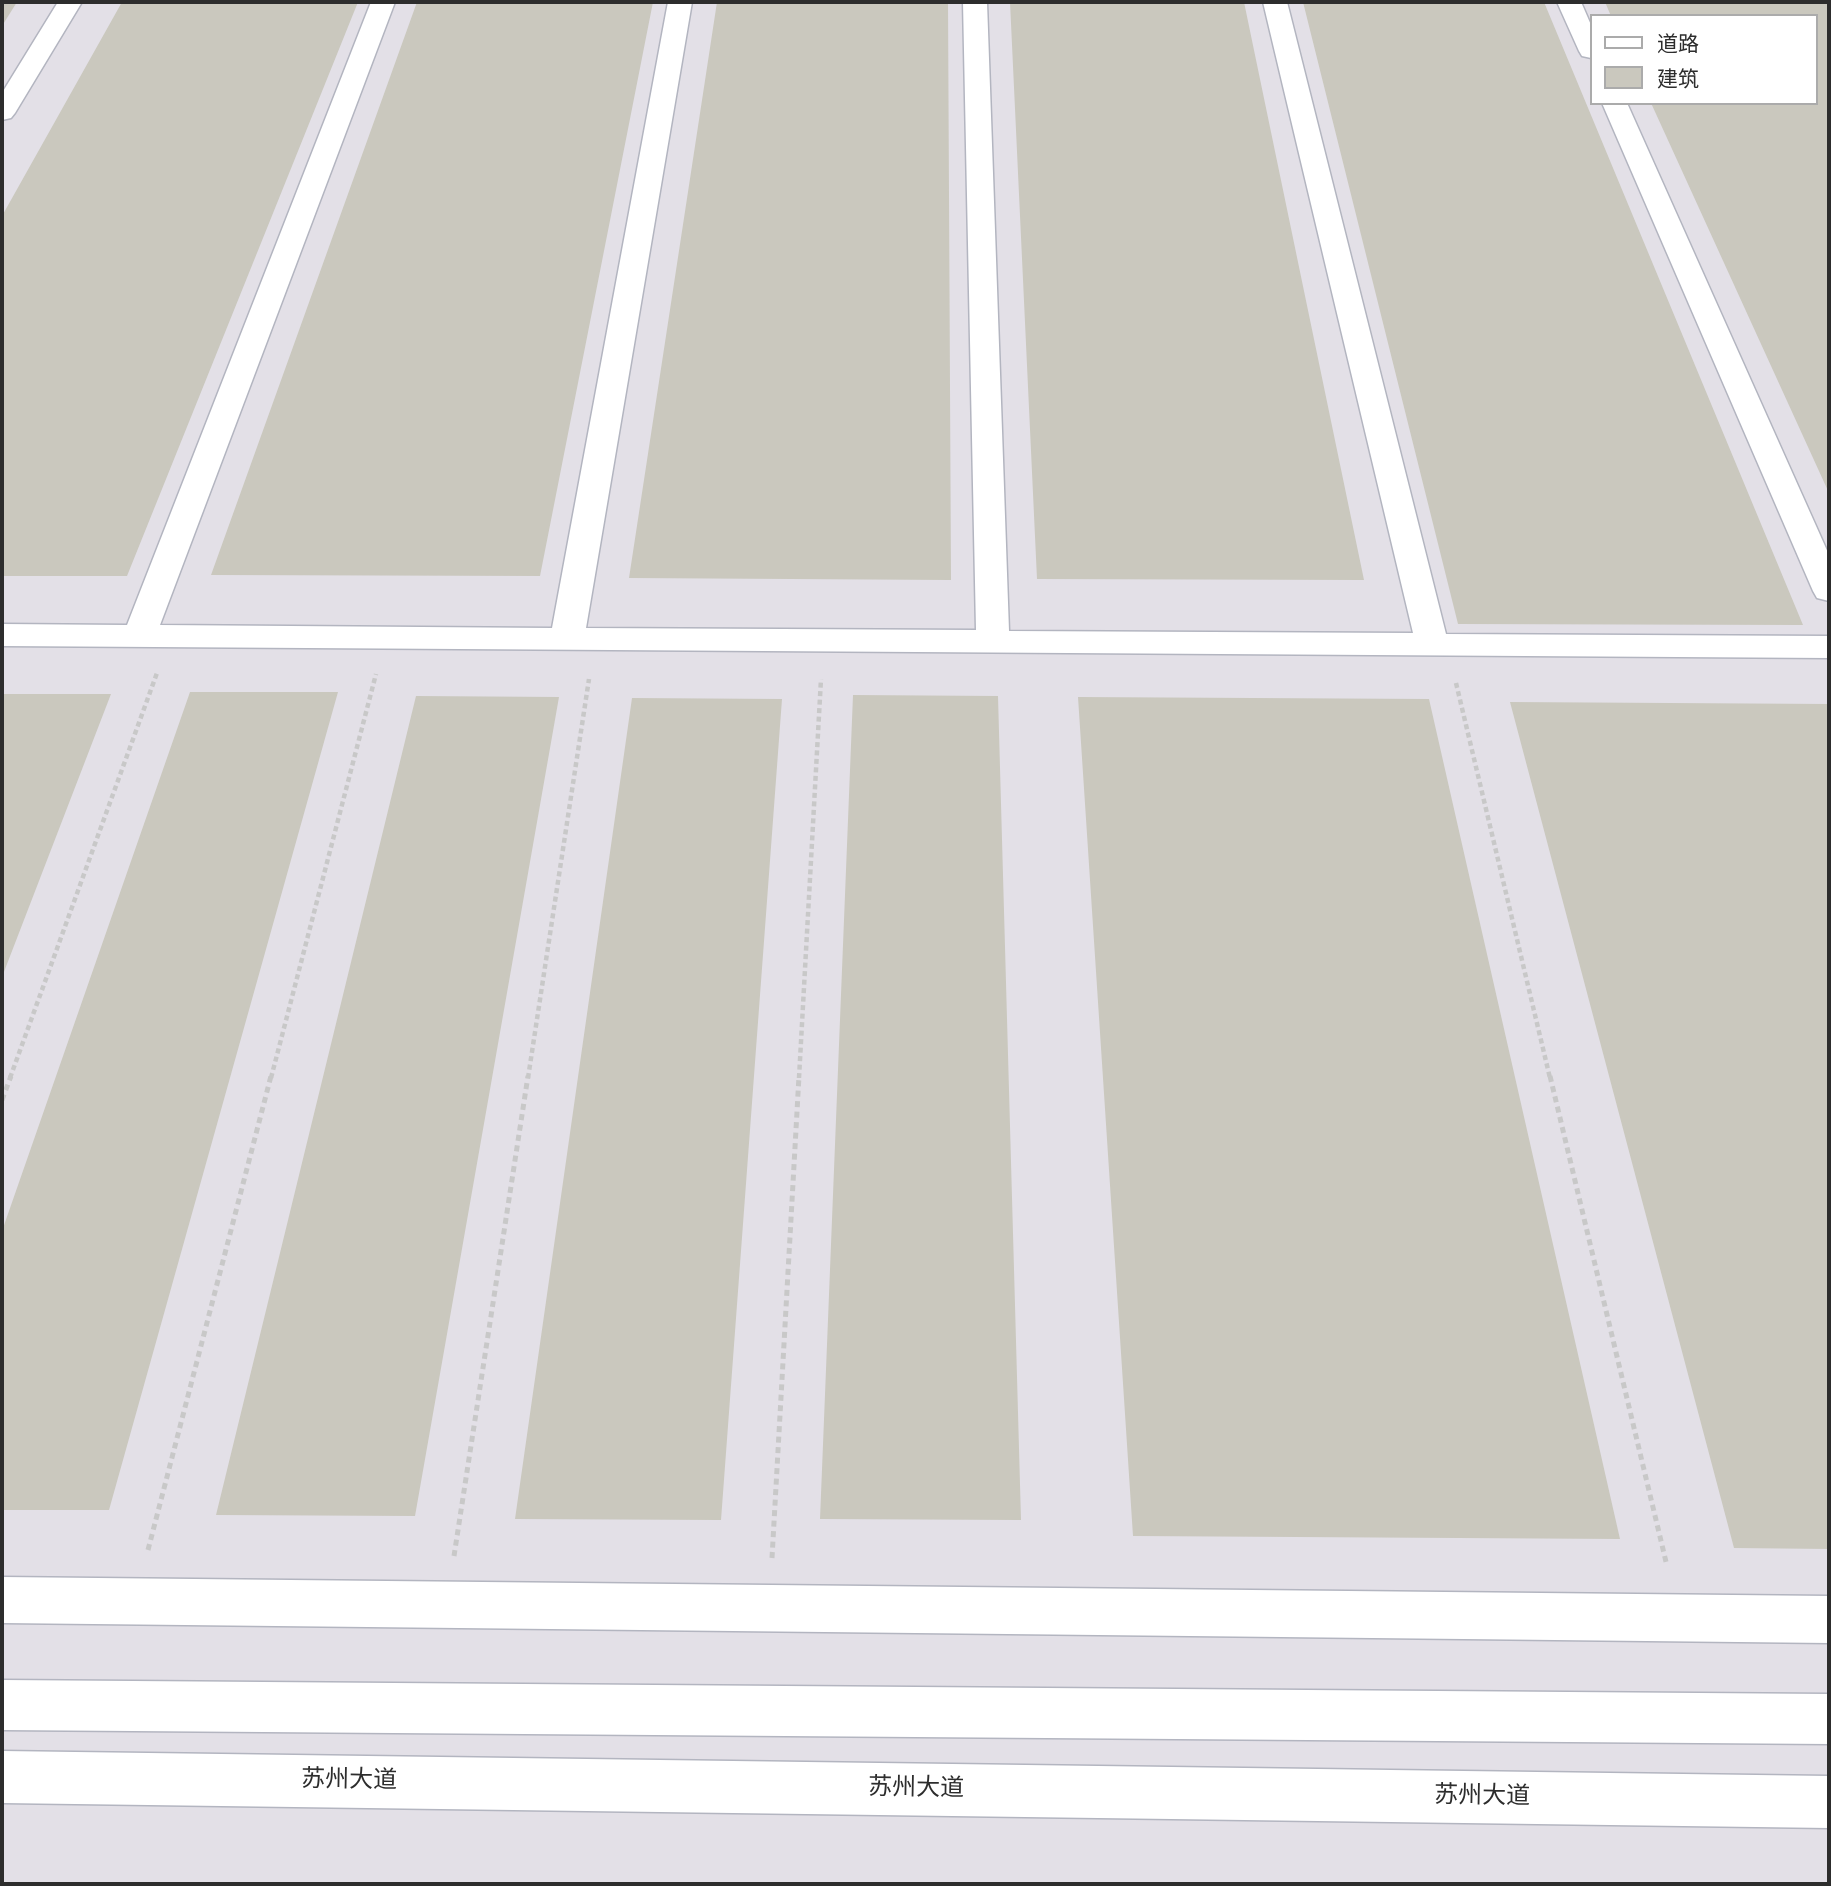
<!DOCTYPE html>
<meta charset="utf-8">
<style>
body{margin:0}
#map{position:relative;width:1831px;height:1886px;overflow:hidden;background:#eeeae0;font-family:"Titillium Web","Noto Sans SC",sans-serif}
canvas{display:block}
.frame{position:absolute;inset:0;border:4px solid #2d2d2d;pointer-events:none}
.legend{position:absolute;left:1590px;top:14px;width:228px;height:91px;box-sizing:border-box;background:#fff;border:2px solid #ababab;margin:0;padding:9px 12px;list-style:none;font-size:21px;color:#2d2d2d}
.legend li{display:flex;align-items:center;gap:14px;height:35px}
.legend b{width:35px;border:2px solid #ababab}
</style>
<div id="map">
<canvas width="1831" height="1886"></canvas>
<div class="frame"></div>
<ul class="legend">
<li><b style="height:9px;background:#fff"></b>道路</li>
<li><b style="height:19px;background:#cac8be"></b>建筑</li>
</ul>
</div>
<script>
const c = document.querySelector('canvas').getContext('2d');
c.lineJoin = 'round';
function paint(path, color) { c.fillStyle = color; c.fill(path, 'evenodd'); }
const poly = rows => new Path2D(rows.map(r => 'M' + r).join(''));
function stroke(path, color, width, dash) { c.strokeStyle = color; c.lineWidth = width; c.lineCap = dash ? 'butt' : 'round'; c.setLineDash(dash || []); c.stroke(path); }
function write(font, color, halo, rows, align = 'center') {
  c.font = font + ' "Titillium Web","Noto Sans SC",sans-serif'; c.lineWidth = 5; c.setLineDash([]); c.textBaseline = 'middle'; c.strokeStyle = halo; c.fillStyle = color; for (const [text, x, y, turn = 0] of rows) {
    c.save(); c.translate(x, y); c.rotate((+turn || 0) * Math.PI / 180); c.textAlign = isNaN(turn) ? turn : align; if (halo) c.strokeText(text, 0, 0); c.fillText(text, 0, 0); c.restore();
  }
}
paint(poly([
 [2,2,1829,2,1829,1884,2,1884],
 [1591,16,1815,16,1815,103,1591,103]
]), '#e3e0e7');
paint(poly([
 [2,2,17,2,2,26],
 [122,2,358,2,127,576,2,576,2,216],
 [417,2,653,2,540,576,211,575],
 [717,2,948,2,951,580,629,578],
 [1010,2,1244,2,1364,580,1037,579],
 [1303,2,1544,2,1803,625,1458,624],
 [1605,2,1829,2,1829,493,1651,103,1815,103,1815,16,1611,16],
 [190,692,338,692,109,1510,2,1510,2,1231],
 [2,694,111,694,2,977],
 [853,695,998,696,1021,1520,820,1519],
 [416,696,559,697,415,1516,216,1515],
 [1078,697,1429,699,1620,1539,1133,1536],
 [632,698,782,699,721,1520,515,1519],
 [1510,702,1829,704,1829,1549,1734,1548]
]), '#cac8be');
const minor = poly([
 [58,2,82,2,15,113,11,118,2,120,2,93,58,2],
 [371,2,395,2,160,625,552,628,668,2,692,2,586,628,976,630,963,2,987,2,1009,631,1413,633,1263,2,1287,2,1446,634,1829,636,1829,658,2,646,2,624,127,625,371,2],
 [1557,2,1581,2,1591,25,1591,58,1582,56,1579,51,1557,2],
 [1602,103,1627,103,1829,555,1829,601,1817,598,1813,591,1602,103],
 [2,1577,1829,1596,1829,1643,2,1623,2,1577],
 [2,1680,1829,1694,1829,1744,2,1730,2,1680],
 [2,1751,1829,1776,1829,1828,2,1803,2,1751]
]);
stroke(minor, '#b3b5c0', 3);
stroke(poly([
 [1456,683,1550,1078],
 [10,1078,157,673],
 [271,1078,376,674],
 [528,1078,589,679],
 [799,1078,821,679]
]), '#c8c8c8', 4.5, [5, 3.5]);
stroke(poly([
 [1550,1076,1667,1566],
 [2,1100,11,1076],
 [148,1550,271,1076],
 [454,1556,528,1076],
 [772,1558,799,1076]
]), '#c8c8c8', 5, [6, 4.5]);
paint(minor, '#fff');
write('24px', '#2d2d2d', '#fff', [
 ["苏州大道",349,1781,1],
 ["苏州大道",916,1789,1],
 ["苏州大道",1482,1797,1]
]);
</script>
